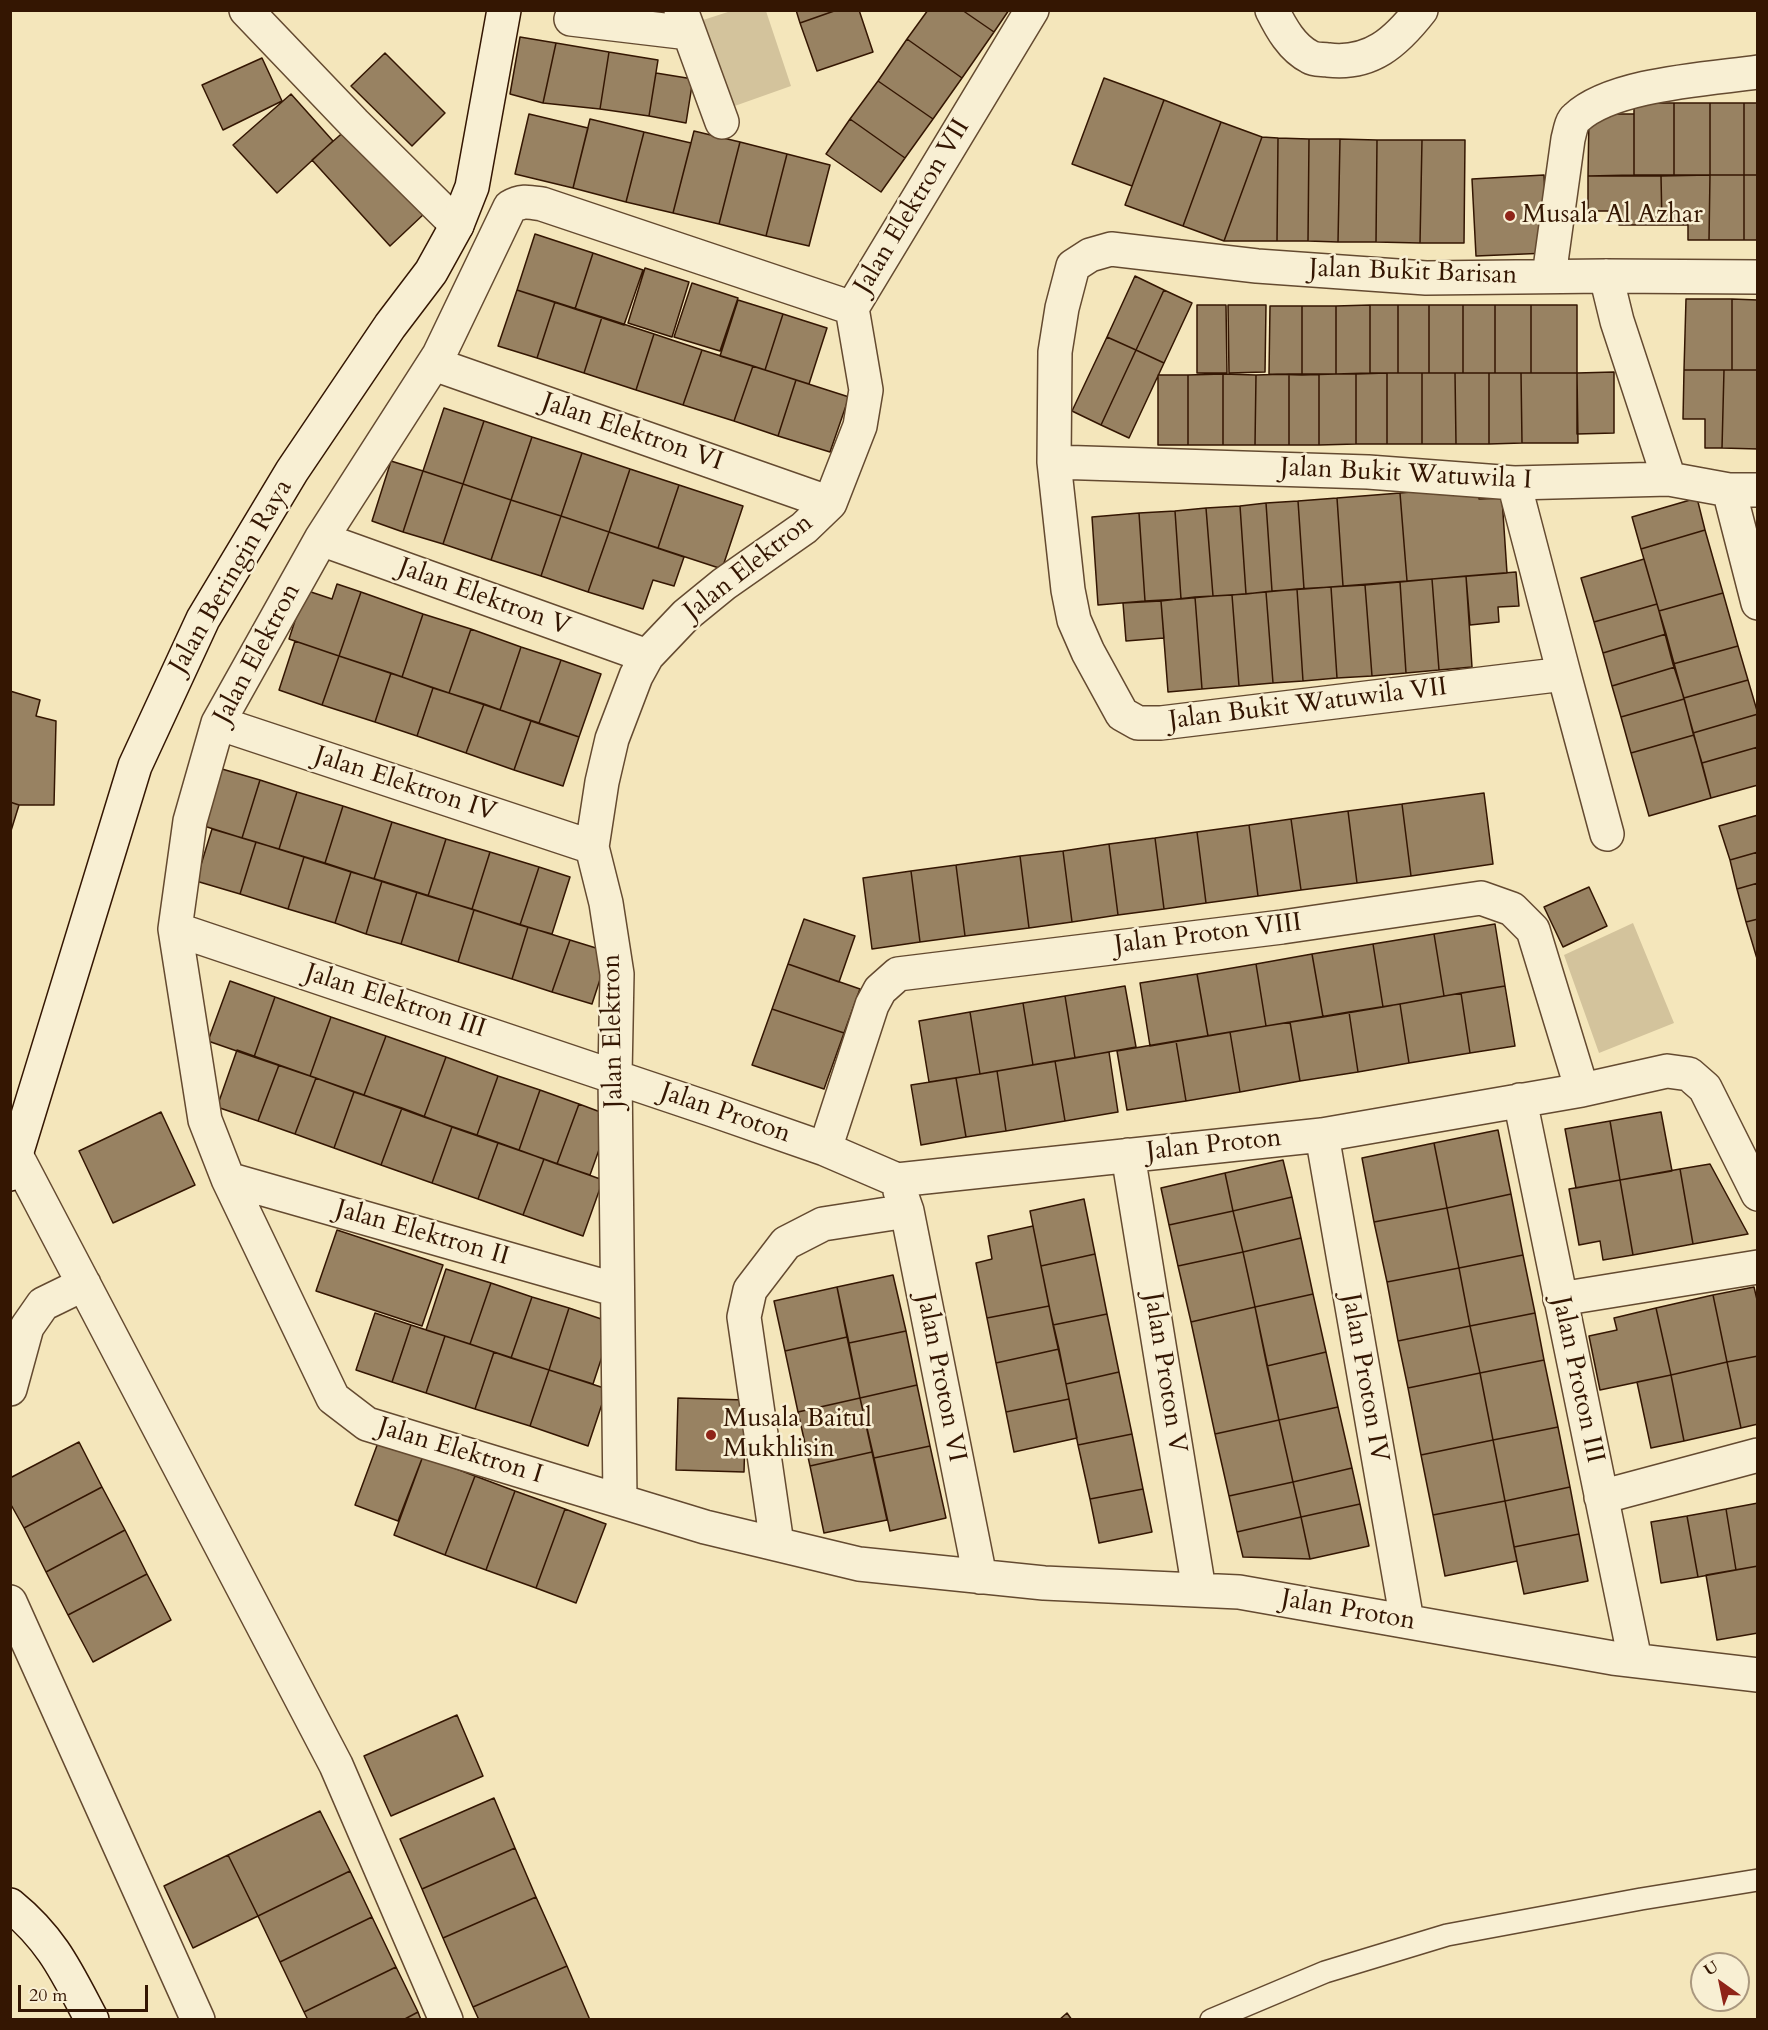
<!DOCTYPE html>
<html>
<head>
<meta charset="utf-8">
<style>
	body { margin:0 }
	#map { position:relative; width:1768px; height:2030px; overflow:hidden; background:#f4e6bb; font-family:Cardo,serif }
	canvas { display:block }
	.frame { position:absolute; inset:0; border:12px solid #341602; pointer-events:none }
	.north { position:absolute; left:1690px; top:1952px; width:60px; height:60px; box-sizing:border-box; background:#f8efd3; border:2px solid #aa987f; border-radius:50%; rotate:327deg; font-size:16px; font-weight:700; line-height:24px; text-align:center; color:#341602 }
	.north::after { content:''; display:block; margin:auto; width:21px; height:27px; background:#8f2418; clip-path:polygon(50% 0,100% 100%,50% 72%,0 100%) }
	.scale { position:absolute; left:18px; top:1985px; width:130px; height:27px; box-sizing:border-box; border:3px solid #341602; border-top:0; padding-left:8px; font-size:18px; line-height:21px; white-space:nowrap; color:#341602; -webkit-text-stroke:4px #f8efd3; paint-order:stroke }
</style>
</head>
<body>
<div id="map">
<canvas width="1768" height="2030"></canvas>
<div class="frame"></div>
<div class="north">U</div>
<div class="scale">20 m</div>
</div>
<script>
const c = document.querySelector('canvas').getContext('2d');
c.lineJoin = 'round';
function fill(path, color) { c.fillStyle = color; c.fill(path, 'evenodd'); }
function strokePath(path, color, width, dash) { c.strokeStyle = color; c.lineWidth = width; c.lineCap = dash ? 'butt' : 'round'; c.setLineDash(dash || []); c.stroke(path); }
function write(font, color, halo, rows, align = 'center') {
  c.font = font + ' Cardo,serif'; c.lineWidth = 5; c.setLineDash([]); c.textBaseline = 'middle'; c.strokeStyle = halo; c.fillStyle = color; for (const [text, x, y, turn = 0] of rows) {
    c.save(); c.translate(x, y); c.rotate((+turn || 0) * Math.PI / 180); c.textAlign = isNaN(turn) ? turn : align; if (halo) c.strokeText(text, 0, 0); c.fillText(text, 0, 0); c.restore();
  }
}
fill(new Path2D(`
	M731,11H766L791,86L729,108L700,21Z
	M1633,923L1674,1023L1599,1053L1564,955Z`), '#d3c39c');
const building = new Path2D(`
	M796,10H837L800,23Z
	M837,10H859L873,52L817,71L800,23Z
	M928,10H962L994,32L962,78L907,39Z
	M962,10H1009L994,32Z
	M520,37L556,43L543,103L510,94Z
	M907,39L962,78L933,119L878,81Z
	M556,43L609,52L600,109L543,103Z
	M609,52L658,60L649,116L600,109Z
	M385,53L445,113L412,146L351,86Z
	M262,58L282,101L223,130L202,85Z
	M656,73L693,79L686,123L649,116Z
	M1104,78L1164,100L1132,186L1072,164Z
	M878,81L933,119L905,158L850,119Z
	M291,94L333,141L277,193L233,145Z
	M1164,100L1221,122L1183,226L1125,205Z
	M1634,103H1674V175H1634Z
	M1674,103H1710V175H1674Z
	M1710,103H1744V175H1710Z
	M1744,103H1758V175H1744Z
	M529,114L588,128L573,188L515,174Z
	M1589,114H1634V175L1588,176Z
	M590,119L644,132L626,202L573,188Z
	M850,119L905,158L881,192L826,154Z
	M1221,122L1262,137L1224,241L1183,226Z
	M348,128L425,213L390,246L312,160Z
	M694,131L740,142L719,224L673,213Z
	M644,132L691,143L673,213L626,202Z
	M1262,137L1278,138L1277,241H1224Z
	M1278,138L1309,139L1308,241H1277Z
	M1309,139H1340L1338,242L1308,241Z
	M1340,139L1377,140L1376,242H1338Z
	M1377,140H1422L1420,243L1376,242Z
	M1422,140H1465L1464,243H1420Z
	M740,142L787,154L766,236L719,224Z
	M787,154L830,165L809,246L766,236Z
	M1544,175L1548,253L1476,256L1472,179Z
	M1710,175L1709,240H1688V225H1662L1661,176Z
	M1710,175H1744V240H1709Z
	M1744,175H1758V240H1744Z
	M1588,176H1661L1662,225H1619L1620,211H1588Z
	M535,234L593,253L575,309L517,290Z
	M593,253L643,270L624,325L575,309Z
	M645,268L689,282L672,337L628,323Z
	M1135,276L1164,290L1136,350L1107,337Z
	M692,283L738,298L720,351L674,337Z
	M517,290L555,302L537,358L498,346Z
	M1164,290L1192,303L1164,363L1136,350Z
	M1686,299H1732V370H1684Z
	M1732,299L1758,300V370H1732Z
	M738,300L783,314L765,370L720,356Z
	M555,302L602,317L584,373L537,358Z
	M1197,305H1226L1227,373H1197Z
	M1228,305H1266L1265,372L1229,373Z
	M1370,305V373L1336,374V306Z
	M1370,305H1398V373H1370Z
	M1398,305H1429V373H1398Z
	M1429,305H1463V373H1429Z
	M1463,305H1495V373H1463Z
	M1495,305H1531V373H1495Z
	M1531,305H1577V373H1531Z
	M1270,306H1302V375L1269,374Z
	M1302,306H1336V374L1302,375Z
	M783,314L827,328L809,384L765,370Z
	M602,317L654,334L636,390L584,373Z
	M654,334L702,350L683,405L636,390Z
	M1107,337L1136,350L1101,425L1072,411Z
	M702,350L753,366L734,421L683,405Z
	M1136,350L1164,363L1129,438L1101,425Z
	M753,366L796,380L778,436L734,421Z
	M1684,370H1724L1722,448H1705V419H1683Z
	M1724,370H1758V449L1722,448Z
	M1614,372V433L1577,434V373Z
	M1387,373V444H1356V374Z
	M1387,373H1422V444H1387Z
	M1422,373H1455L1456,444H1422Z
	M1455,373H1489V444H1456Z
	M1489,373H1521L1522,443L1489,444Z
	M1521,373H1577L1578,443H1522Z
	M1223,374V445H1188V375Z
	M1223,374L1256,375L1255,445H1223Z
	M1289,374V445H1255L1256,375Z
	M1289,374H1319V445H1289Z
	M1319,374H1356V444L1319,445Z
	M1158,375H1188V445H1158Z
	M796,380L849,397L830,452L778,436Z
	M444,408L484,421L463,484L423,471Z
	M484,421L532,437L511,500L463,484Z
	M532,437L582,453L561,516L511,500Z
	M582,453L630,469L609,532L561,516Z
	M391,461L423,471L403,532L372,521Z
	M630,469L679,485L658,548L609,532Z
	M423,471L463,484L443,544L403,532Z
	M463,484L511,500L491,560L443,544Z
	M679,485L743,506L722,569L658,548Z
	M1479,486V499L1502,498L1507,573L1407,581L1400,493Z
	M1400,493L1407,581L1343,586L1337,498Z
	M1337,498L1343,586L1304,589L1298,501Z
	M1697,498L1705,530L1641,549L1632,517Z
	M511,500L561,516L541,576L491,560Z
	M1298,501L1304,589L1272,591L1266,503Z
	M1266,503L1272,591L1246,594L1240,506Z
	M1240,506L1246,594L1213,596L1206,508Z
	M1206,508L1213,596L1181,599L1175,511Z
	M1175,511L1181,599L1145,601L1139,513Z
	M1139,513L1145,601L1098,605L1092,517Z
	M561,516L609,532L588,592L541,576Z
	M1705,530L1723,593L1659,611L1641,549Z
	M609,532L684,557L674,586L653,580L643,609L588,592Z
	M1644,559L1657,604L1594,622L1581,578Z
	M1516,572L1519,606L1498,607L1499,622L1470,625L1466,576Z
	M1466,576L1472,667L1439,670L1432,579Z
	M1432,579L1439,670L1406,673L1400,582Z
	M1400,582L1406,673L1372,676L1365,585Z
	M337,584L361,592L339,656L289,639L305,590L332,599Z
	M1365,585L1372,676L1337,678L1331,587Z
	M1331,587L1337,678L1303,681L1297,589Z
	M1297,589L1303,681L1273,683L1266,592Z
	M361,592L423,614L402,677L339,656Z
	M1266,592L1273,683L1239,686L1232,595Z
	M1723,593L1738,646L1673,664L1659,611Z
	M1232,595L1239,686L1202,689L1195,597Z
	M1195,597L1202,689L1168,692L1161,601Z
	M1161,601L1164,638L1126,641L1123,603Z
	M1657,604L1666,634L1603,653L1594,622Z
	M423,614L471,629L449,693L402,677Z
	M471,629L521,647L500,710L449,693Z
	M1666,634L1675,667L1612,686L1603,653Z
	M295,641L339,656L322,705L279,690Z
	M1738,646L1748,680L1684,698L1673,664Z
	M521,647L561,660L539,723L500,710Z
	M339,656L391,673L375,722L322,705Z
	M561,660L601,674L579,737L539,723Z
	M1675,667L1684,699L1621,717L1612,686Z
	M391,673L433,688L417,736L375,722Z
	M1748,680L1758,714L1693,733L1684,698Z
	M433,688L484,704L466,753L417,736Z
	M10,691L40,700L36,716L56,721L54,805H19L10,802Z
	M1684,699L1694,735L1631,753L1621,717Z
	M484,704L531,721L514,770L466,753Z
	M1758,714V747L1702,763L1693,733Z
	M531,721L579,737L563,786L514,770Z
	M1694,735L1711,798L1649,816L1631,753Z
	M1758,747V785L1711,798L1702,763Z
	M222,769L260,780L242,838L204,826Z
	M260,780L297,792L279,849L242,838Z
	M297,792L343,806L325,863L279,849Z
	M1484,793L1493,864L1411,876L1402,804Z
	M10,802L19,805L10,834Z
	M1402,804L1411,876L1357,883L1348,811Z
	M343,806L392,822L374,879L325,863Z
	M1348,811L1357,883L1301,890L1291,819Z
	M1758,815V852L1730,860L1719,826Z
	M1291,819L1301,890L1258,896L1249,825Z
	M392,822L446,839L428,896L374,879Z
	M1249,825L1258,896L1206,903L1197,832Z
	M212,829L256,842L240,894L196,881Z
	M1197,832L1206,903L1164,909L1155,838Z
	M1155,838L1164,909L1118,915L1109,844Z
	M446,839L490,852L472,909L428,896Z
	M256,842L304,857L288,909L240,894Z
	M1109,844L1118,915L1072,922L1063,851Z
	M1063,851L1072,922L1029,928L1020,856Z
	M490,852L539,867L520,925L472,909Z
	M1758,852V883L1737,889L1730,860Z
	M1020,856L1029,928L965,936L956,865Z
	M304,857L351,872L335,923L288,909Z
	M956,865L965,936L920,942L911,871Z
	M539,867L570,877L552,934L520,925Z
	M911,871L920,942L872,949L863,878Z
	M351,872L382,881L366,934L335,923Z
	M382,881L417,892L401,944L366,934Z
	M1758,883V919L1746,922L1737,889Z
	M1589,887L1607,926L1563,947L1544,907Z
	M417,892L474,910L458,962L401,944Z
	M474,910L528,927L512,979L458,962Z
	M804,919L855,936L839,982L788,964Z
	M1758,919V962L1746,922Z
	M1495,924L1505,986L1444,996L1434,934Z
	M528,927L570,940L552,992L512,979Z
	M1434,934L1444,996L1383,1007L1373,944Z
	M570,940L609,952L592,1004L552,992Z
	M1373,944L1383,1007L1323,1017L1312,954Z
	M1312,954L1323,1017L1266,1026L1256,964Z
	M788,964L860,989L844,1033L772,1009Z
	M1256,964L1266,1026L1208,1036L1197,974Z
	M1197,974L1208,1036L1150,1046L1140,983Z
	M230,981L275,997L254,1057L208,1041Z
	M1125,986L1136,1047L1075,1058L1065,996Z
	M1505,986L1515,1046L1470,1053L1461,993Z
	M1461,993L1470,1053L1409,1063L1400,1004Z
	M1065,996L1075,1058L1033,1065L1023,1003Z
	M275,997L331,1017L310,1076L254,1057Z
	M1023,1003L1033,1065L980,1074L970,1012Z
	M1400,1004L1409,1063L1358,1072L1349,1012Z
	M772,1009L844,1033L824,1089L752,1065Z
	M970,1012L980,1074L929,1082L919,1021Z
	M1349,1012L1358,1072L1300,1081L1290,1022Z
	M331,1017L386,1036L364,1095L310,1076Z
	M1290,1022L1300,1081L1240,1092L1230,1032Z
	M1230,1032L1240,1092L1186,1101L1176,1041Z
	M386,1036L446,1057L424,1117L364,1095Z
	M1176,1041L1186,1101L1127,1110L1117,1051Z
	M237,1050L279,1065L258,1121L217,1107Z
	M1109,1052L1118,1112L1065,1121L1055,1061Z
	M446,1057L498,1076L477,1135L424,1117Z
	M1055,1061L1065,1121L1006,1131L997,1071Z
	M279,1065L316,1078L295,1134L258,1121Z
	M997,1071L1006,1131L966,1137L956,1078Z
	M498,1076L540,1090L519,1150L477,1135Z
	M316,1078L354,1092L334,1148L295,1134Z
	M956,1078L966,1137L921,1145L911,1085Z
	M540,1090L579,1104L557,1164L519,1150Z
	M354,1092L402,1108L381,1165L334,1148Z
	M579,1104L611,1116L590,1175L557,1164Z
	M402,1108L452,1127L432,1183L381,1165Z
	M161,1112L195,1185L113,1223L79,1151Z
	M1661,1112L1672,1171L1620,1180L1610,1121Z
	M1610,1121L1620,1180L1576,1188L1565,1129Z
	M452,1127L498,1143L478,1199L432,1183Z
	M1498,1130L1511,1194L1447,1208L1434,1143Z
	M498,1143L544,1159L523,1215L478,1199Z
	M1434,1143L1447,1208L1374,1222L1362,1158Z
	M544,1159L603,1180L583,1236L523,1215Z
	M1283,1160L1292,1197L1233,1211L1225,1173Z
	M1710,1164L1748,1234L1693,1244L1680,1169Z
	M1680,1169L1693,1244L1633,1255L1620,1180Z
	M1225,1173L1233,1211L1169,1225L1161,1188Z
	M1620,1180L1633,1255L1603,1260L1600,1241L1579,1245L1569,1189Z
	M1511,1194L1523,1255L1459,1268L1447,1208Z
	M1292,1197L1301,1238L1243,1252L1233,1211Z
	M1084,1199L1095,1254L1041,1266L1030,1211Z
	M1447,1208L1459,1268L1387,1282L1374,1222Z
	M1233,1211L1243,1252L1178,1266L1169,1225Z
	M1033,1226L1049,1306L987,1318L976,1263L992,1259L988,1236Z
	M337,1230L443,1265L422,1326L316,1291Z
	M1301,1238L1313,1294L1255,1307L1243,1252Z
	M1243,1252L1255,1307L1191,1322L1178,1266Z
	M1095,1254L1107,1314L1053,1325L1041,1266Z
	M1523,1255L1535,1313L1470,1326L1459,1268Z
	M1459,1268L1470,1326L1398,1341L1387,1282Z
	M446,1269L491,1283L470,1344L426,1330Z
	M893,1275L906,1331L849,1343L837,1287Z
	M491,1283L532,1297L511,1358L470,1344Z
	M837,1287L847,1337L785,1351L774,1301Z
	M1754,1287L1758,1304V1356L1727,1362L1713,1295Z
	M1313,1294L1326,1352L1267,1366L1255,1307Z
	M1713,1295L1727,1362L1671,1375L1656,1308Z
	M532,1297L569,1308L549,1370L511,1358Z
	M1049,1306L1059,1349L996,1363L987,1318Z
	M1255,1307L1279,1420L1215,1434L1191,1322Z
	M569,1308L613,1323L593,1384L549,1370Z
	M1656,1308L1671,1375L1600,1390L1589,1336L1617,1330L1614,1318Z
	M375,1313L411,1325L392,1382L356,1370Z
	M1535,1313L1544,1360L1480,1373L1470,1326Z
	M1107,1314L1119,1372L1066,1384L1053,1325Z
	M411,1325L445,1336L426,1393L392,1382Z
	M1470,1326L1480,1373L1408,1388L1398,1341Z
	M906,1331L917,1385L860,1398L849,1343Z
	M445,1336L494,1352L475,1409L426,1393Z
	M847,1337L860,1398L798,1412L785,1351Z
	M1059,1349L1069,1399L1006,1412L996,1363Z
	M494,1352L549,1370L530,1426L475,1409Z
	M1326,1352L1338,1407L1279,1420L1267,1366Z
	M1758,1356V1424L1741,1428L1727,1362Z
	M1544,1360L1558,1427L1493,1440L1480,1373Z
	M1727,1362L1741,1428L1684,1441L1671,1375Z
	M549,1370L607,1389L588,1446L530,1426Z
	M1119,1372L1132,1434L1078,1445L1066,1384Z
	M1480,1373L1493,1440L1421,1455L1408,1388Z
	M1671,1375L1684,1441L1651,1448L1637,1382Z
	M917,1385L930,1446L874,1458L860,1398Z
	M678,1398L746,1400L744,1472L676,1470Z
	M860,1398L872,1452L810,1466L798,1412Z
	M1069,1399L1077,1438L1014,1452L1006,1412Z
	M1338,1407L1352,1468L1293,1482L1279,1420Z
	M1279,1420L1293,1482L1229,1496L1215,1434Z
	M1558,1427L1570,1487L1505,1501L1493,1440Z
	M1132,1434L1143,1489L1090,1499L1078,1445Z
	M379,1440L423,1456L398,1521L355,1505Z
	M1493,1440L1505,1501L1433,1515L1421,1455Z
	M79,1442L102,1487L24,1528L10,1503V1478Z
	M930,1446L946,1518L890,1531L874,1458Z
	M872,1452L887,1520L824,1533L810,1466Z
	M423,1456L475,1476L445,1555L394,1535Z
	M1352,1468L1360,1504L1301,1517L1293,1482Z
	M475,1476L515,1491L486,1570L445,1555Z
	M1293,1482L1301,1517L1237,1532L1229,1496Z
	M102,1487L125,1530L46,1572L24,1528Z
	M1570,1487L1579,1534L1514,1547L1505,1501Z
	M1143,1489L1152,1532L1099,1543L1090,1499Z
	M515,1491L565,1509L536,1588L486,1570Z
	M1505,1501L1517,1561L1445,1576L1433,1515Z
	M1758,1503V1566L1736,1570L1726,1509Z
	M1360,1504L1369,1546L1310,1559L1301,1517Z
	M565,1509L606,1524L576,1603L536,1588Z
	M1726,1509L1736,1570L1698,1577L1687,1516Z
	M1687,1516L1698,1577L1661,1583L1651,1522Z
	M1301,1517L1310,1559L1243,1557L1237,1532Z
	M125,1530L147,1574L68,1615L46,1572Z
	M1579,1534L1588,1581L1524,1594L1514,1547Z
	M1758,1566V1633L1717,1640L1706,1575Z
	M147,1574L171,1620L93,1662L68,1615Z
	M457,1715L483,1776L391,1816L364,1756Z
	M494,1798L515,1848L422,1889L400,1839Z
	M320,1811L350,1871L258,1916L228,1855Z
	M515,1848L536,1897L443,1938L422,1889Z
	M228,1855L258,1916L193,1948L164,1886Z
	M350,1871L372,1917L280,1962L258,1916Z
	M536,1897L567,1966L473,2007L443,1938Z
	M372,1917L396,1967L304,2012L280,1962Z
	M567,1966L590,2020H479L473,2007Z
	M396,1967L418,2012L403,2020H308L304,2012Z
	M418,2012L421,2020H403Z
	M1067,2013L1072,2020H1059Z`);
fill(building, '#988262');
strokePath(building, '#341602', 1.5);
const lane = new Path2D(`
	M1211,2020L1325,1972L1447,1935L1641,1899L1758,1880`);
const street = new Path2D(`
	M246,10L354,123L457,225
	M681,10L722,122
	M1272,10C1281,28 1292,48 1310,57C1315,60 1322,59 1328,60C1371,65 1396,42 1421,10
	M571,19L689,33
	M1549,276L1568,139C1570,132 1571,122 1576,118C1612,84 1708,79 1758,72
	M1606,276L1617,321L1669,479
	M852,308L542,204C529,202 521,200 510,207L439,355L321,539L218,723L190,821L175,929L205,1120L228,1179L333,1398L367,1424L705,1527L859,1564L1044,1583L1239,1592L1613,1658L1758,1675
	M852,308L1032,10
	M434,364L830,503
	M1054,462L1368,472L1514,483L1669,479L1729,490H1758
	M1514,483L1564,674L1161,723H1138L1122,714L1088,652L1074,620L1068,590L1054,462L1055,352L1062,308L1073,266L1090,255L1111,249L1257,266L1426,278L1606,276L1758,277
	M1729,490L1758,603
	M321,539L647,656
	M1564,674L1607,834
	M218,723L592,847
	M175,929L713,1110L825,1149L897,1180L1322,1135L1582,1090L1667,1071L1689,1074L1705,1088L1758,1194
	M1520,1100L1635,1660
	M1322,1135L1407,1621
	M825,1149L872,1005L880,990L898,974L1282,927L1481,898L1512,909L1533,930L1582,1090
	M16,1155L336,1765L446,2020
	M1128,1155L1199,1590
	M228,1179L617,1290
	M900,1191L907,1211L980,1577
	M1560,1299L1758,1267
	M10,1389L27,1327L43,1304L84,1284
	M1601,1497L1758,1455
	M620,1500L615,1075L617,974L606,903L592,847L602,782L612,739L636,676L647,656L686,615L724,584L804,528L830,503L860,426L866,390L852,308
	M777,1544L744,1317L750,1290L786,1243L823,1224L907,1211
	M10,1602L198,2020`);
const secondary = new Path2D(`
	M10,1174L135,766L203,619L292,471L390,326L431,272L457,225L472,187L504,10
	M10,1905C53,1940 67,1973 92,2020`);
strokePath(lane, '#644a30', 24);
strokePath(street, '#644a30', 36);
strokePath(secondary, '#341602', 36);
strokePath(lane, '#f8efd3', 21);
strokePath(street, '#f8efd3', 33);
strokePath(secondary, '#f8efd3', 33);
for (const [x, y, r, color] of [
	[1510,216,6,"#8f2418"],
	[711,1435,6,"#8f2418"]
]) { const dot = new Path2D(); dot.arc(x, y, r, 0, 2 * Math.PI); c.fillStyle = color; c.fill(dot); strokePath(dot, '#f8efd3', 2); }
write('26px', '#341602', '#f8efd3', [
	["Jalan Elektron VII",913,207,-59],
	["Jalan Bukit Barisan",1413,273,2],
	["Jalan Elektron VI",632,433,19],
	["Jalan Bukit Watuwila I",1406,475,3],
	["Jalan Elektron",749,568,-38],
	["Jalan Beringin Raya",232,577,-60],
	["Jalan Elektron V",484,598,20],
	["Jalan Elektron",258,654,-62],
	["Jalan Bukit Watuwila VII",1308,705,-7],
	["Jalan Elektron IV",405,785,18],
	["Jalan Proton VIII",1208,935,-7],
	["Jalan Elektron III",395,1002,18],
	["Jalan Elektron",614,1031,-91],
	["Jalan Proton",725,1114,19],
	["Jalan Proton",1214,1146,-6],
	["Jalan Elektron II",422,1234,16],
	["Jalan Proton V",1164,1373,81],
	["Jalan Proton VI",940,1378,79],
	["Jalan Proton IV",1364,1378,80],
	["Jalan Proton III",1577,1380,78],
	["Jalan Elektron I",460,1452,17],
	["Jalan Proton",1348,1611,10]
]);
write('26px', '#341602', '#f8efd3', [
	["Musala Al Azhar",1522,216],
	["Musala Baitul",723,1420],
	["Mukhlisin",723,1450]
], 'left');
</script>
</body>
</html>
